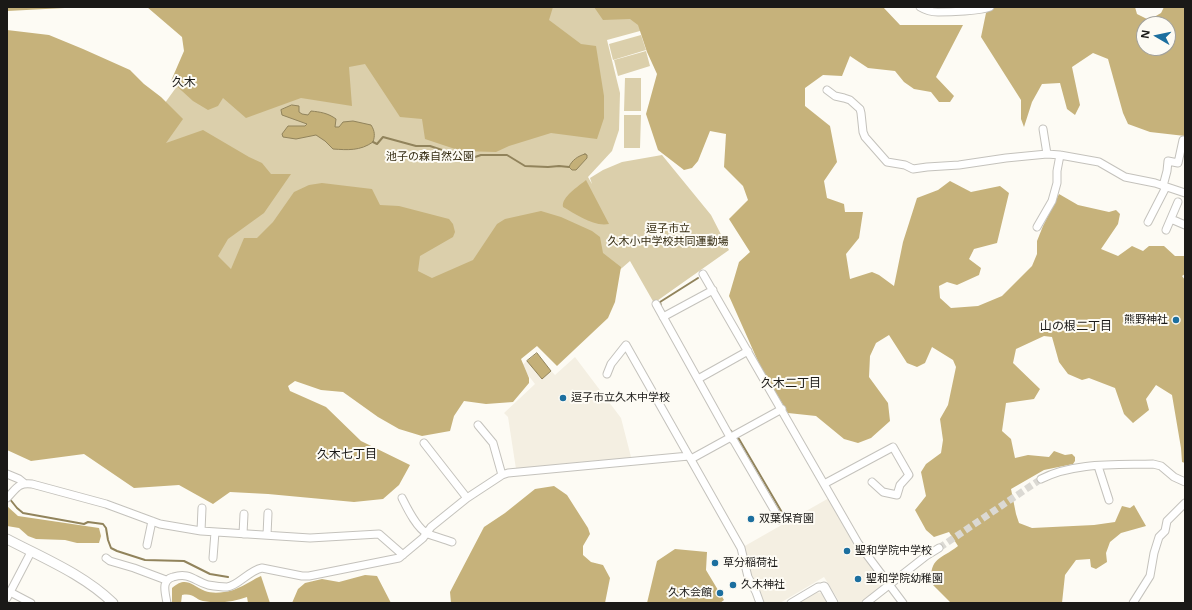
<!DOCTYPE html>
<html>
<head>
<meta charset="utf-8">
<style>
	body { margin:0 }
	#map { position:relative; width:1192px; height:610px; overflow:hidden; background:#fdfbf4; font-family:"Noto Sans",sans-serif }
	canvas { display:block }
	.frame { position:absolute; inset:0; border:8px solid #1a1917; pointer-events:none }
	.north { position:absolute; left:1136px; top:16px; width:40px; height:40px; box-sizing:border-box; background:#fdfbf4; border:1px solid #a2a19c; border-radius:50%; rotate:279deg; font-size:11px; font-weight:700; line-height:16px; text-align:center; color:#1a1917 }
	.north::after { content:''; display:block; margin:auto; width:14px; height:18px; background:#1c6f9f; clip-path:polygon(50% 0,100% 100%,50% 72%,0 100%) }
</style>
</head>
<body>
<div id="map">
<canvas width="1192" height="610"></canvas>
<div class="frame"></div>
<div class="north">N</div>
</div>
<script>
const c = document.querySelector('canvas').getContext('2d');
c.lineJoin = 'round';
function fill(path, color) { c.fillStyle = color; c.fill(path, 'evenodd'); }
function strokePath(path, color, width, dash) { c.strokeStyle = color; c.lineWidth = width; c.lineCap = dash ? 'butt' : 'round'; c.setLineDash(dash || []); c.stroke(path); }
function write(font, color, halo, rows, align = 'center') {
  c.font = font + ' "Noto Sans","Noto Sans JP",sans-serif'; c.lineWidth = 4; c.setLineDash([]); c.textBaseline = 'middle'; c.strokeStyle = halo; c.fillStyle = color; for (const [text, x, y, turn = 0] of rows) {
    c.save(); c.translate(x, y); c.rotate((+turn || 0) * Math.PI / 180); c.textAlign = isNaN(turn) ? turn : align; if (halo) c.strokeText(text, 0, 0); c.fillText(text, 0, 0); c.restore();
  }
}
fill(new Path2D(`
	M535,354L555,375L575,357L621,418L631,457L630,460L516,469L508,417L504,413L535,384L521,366Z
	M829,498L882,579L881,586L860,603H840L824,577L780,603H763L750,576L743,547Z
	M815,592L822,593L828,603H796Z`), '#f4efe2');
fill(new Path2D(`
	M203,7H652L640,31L607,40L620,93L619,130L612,151L588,177L592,184L590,178L603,170L622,162L662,155L711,215L729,250L654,303L630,261L539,340L22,302L203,50Z
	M641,35L646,50L613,60L609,44Z
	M646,51L650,66L618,76L614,60Z
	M625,78H641V111H624Z
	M624,115H641L640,148H624Z`), '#dbcfab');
fill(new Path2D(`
	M7,7H84L7,11Z
	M147,7H553L549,20L581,44L596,46L604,96V118L597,139L551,133L509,146L496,152L461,151L425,139L422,119L400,117L365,64L349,67L352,106L301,98L246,118L223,98L218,106L208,110L193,101L171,81L184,51L182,37Z
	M594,7H883L900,25H963L936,77L954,96L950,102H939L931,92L914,89L904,82L895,71L868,68L850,56L842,76L823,75L805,88V106L830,126L837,162L824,181L827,198L844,204L845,212H863L859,238L846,254L850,279L872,272L879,275L894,286L903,242L917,198L938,190L950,181L971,192L1000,186L1009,193L997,243L974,249L969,259L981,268L979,275L957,285L947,282L939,286L940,298L951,308L978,306L1002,296L1032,266L1037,254V241L1043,226L1059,194L1078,205L1109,212L1116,210L1120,214L1118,224L1101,249L1118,256L1132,246L1143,251L1149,246H1164L1175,256H1185V274L1182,276L1185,280V463L1182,462L1181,448L1172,395L1156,385L1146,399L1149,410L1133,423L1124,414L1115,388L1089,378L1082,380L1068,374L1059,362L1052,337L1044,336L1016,349L1013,363L1040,389L1034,399L1006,403L1002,431L1011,439L1015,458L1028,455L1049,457L1054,451L1065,455L1072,454L1075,457V461L1073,464L1044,470L1011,489L1016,514L1019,523L1032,528L1094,525L1115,522L1122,506L1130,508L1134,505L1146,526L1121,533L1110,542L1106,553L1107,562L1096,569L1091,567L1090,559L1076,560L1065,575L1062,603H951L931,583C930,557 940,560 958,546L949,532L934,537L926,530L915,510L926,496L921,472L926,464L941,453L943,440L940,419L948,405L956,367L953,360L932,347L925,363L917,367L907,363L889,335L876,343L870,356L869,377L888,403L890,421L871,438L858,443L844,439L816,416L788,413L761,368L729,296L739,262L750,252L729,219L748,200L743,186L724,167L726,134L710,131L698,161L692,168L684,170L658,150L646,114L657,74L647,52L638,25L630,19L603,20Z
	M993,7H1135L1137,14L1149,20L1161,13L1164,7H1185V136L1150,132L1128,124L1123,113L1108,59L1093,53L1072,67L1080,105L1075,115L1067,109L1060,83L1042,84L1032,102L1024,127L1021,119V100L981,37L986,13ZM1144,24H1168V48H1144Z
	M7,30L49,35L83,49L130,70L144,84L161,97L183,119L166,143L203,130L249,157L262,163L271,174H291L264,213L228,239L218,256L231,269L244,238H257L273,222L294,192L309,185L322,183L372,189L380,205L399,206L449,219L453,224L455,232L453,237L420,256L418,271L432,278L473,260L497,224L505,219L541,211L561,217L592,231L600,237L603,253L621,267L615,302L608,318L557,366L537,346L521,359L529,378V383L513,402L486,404L464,401L454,416L450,431L422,436L399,429L378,417L343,392L321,390L295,381L288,386L290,391L326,407L361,441L410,465L399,485L383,499L354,502L268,494L230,492L213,504L179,485L134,488L84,454L31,461L7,450Z
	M586,180L609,224C593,227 576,214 563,207C561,197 579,186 586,180Z
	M554,486L567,495L588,528L590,534L583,546V555L591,562L603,565L610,578L605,603H451L450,592L484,527L505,513L535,489Z
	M7,506L18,516L99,528L101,536L99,543H77L65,540L36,539L28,536L19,528L7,526Z
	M675,549L707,552L706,570L724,600L720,603H647L657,561Z
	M365,575L377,576L391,603H353L350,602L347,603H292L298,589L305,583L322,579L339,582Z
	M261,576L270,603H248L247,597C233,602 218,604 203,601C194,599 194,593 182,595L181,603H172V588C186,576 191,585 205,591C210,593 218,593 224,592C237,591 248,582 261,576Z`), '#c6b27b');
const water = new Path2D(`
	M292,105L299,106V112L302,114L308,115L311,111C320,112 328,113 336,119L335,127H339L343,122L353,121L371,125C375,131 375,136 373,142C360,151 348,150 333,149L325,141L316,135L296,139L283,137L282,134L288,126H305L307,124L282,115L281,110Z
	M585,154L587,155V158L576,170H572L569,167C572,160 578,156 585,154Z
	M537,353L551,371L542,379L527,361Z`);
fill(water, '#c4b078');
strokePath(water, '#91835b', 1);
strokePath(new Path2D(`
	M373,142L377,144L383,137L416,146H430L454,154L472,158L481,155H507L525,166L548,167L559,166L569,167
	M661,306L660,302L698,278
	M730,430L739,439L787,521
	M9,498L17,508L23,513L84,524L88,522L103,524L106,528L108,540L111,548L117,551L145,560L184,561L210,574L228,577`), '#91835b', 2);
strokePath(new Path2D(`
	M939,548L1041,479`), '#dbd9d3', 7, [7, 3.5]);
const street = new Path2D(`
	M920,7C925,10 932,12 938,12C949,12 981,11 990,7
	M827,90L835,96L844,98L850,100L860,109L861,113L863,132L865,137L887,162L905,165L913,169L927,167L959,165L1006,158L1047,154L1060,155L1099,162L1125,177L1155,183L1185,193
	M1043,129L1047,154
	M1163,186L1167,171L1168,161L1178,163L1183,140
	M1171,219L1185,225
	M1148,222L1166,187
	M1037,227L1052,201L1057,183V171L1060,155
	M1166,230L1178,202
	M703,274L858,543L903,603
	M656,304L730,437L734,441L780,520L782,519
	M663,317L713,290
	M607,374L611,364L626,345L741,548L748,577L756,592L760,603
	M698,379L748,351
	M478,425L493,443L502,475
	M424,443L467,498
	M691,459L782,409
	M1098,466L1109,500
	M7,474L19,479L24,483
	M1041,479C1074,462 1116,465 1153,464L1161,466L1174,477L1185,482
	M824,484L893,447L909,475L900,485L897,495L883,492L872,482
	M7,498C16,489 18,482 32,484L106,504L160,524L201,531L310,538L379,534L403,555
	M402,498C407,508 417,529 428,534C436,537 444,539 452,542
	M201,531L202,508
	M243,534L244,514
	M267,535L268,513
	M147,545L152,521
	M106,558L110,561L134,568L166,580
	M213,558L215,532
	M10,592L31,603
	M7,598L31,552
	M167,603C166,597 164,590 165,585C166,580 169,578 173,577C190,572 194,581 208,585C214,586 221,587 227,587C238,586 248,571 262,568L302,576H309L399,558L423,538L431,527L467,498L502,475L508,473L689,456
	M791,603L818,587H824
	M866,603L926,556L939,548
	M1133,603L1150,576L1154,553L1159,537L1165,531L1167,521L1185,503`);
const secondary = new Path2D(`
	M7,539C43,558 83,574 113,603
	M824,587L833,603`);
strokePath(street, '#c4c2bc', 9);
strokePath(secondary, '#c4c2bc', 11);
strokePath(street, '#fff', 7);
strokePath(secondary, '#fff', 9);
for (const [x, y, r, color] of [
	[1176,320,4,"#1c6f9f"],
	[563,398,4,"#1c6f9f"],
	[751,519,4,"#1c6f9f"],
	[847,551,4,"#1c6f9f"],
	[715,563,4,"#1c6f9f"],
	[858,579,4,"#1c6f9f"],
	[733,585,4,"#1c6f9f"],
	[720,593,4,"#1c6f9f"]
]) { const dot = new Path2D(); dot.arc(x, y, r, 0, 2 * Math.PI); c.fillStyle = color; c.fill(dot); strokePath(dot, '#fdfbf4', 1.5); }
write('11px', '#342b11', '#fdfbf4', [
	["池子の森自然公園",430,157],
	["逗子市立",668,229],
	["久木小中学校共同運動場",668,242]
]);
write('11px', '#1a1917', '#fdfbf4', [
	["熊野神社",1168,320,"right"],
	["逗子市立久木中学校",571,398],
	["双葉保育園",759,519],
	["聖和学院中学校",855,551],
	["草分稲荷社",723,563],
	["聖和学院幼稚園",866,579],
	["久木神社",741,585],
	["久木会館",712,593,"right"]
], 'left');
write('12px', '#1a1917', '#fdfbf4', [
	["久木",184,83],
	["山の根二丁目",1076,327],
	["久木二丁目",791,384],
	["久木七丁目",347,455]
]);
</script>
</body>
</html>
